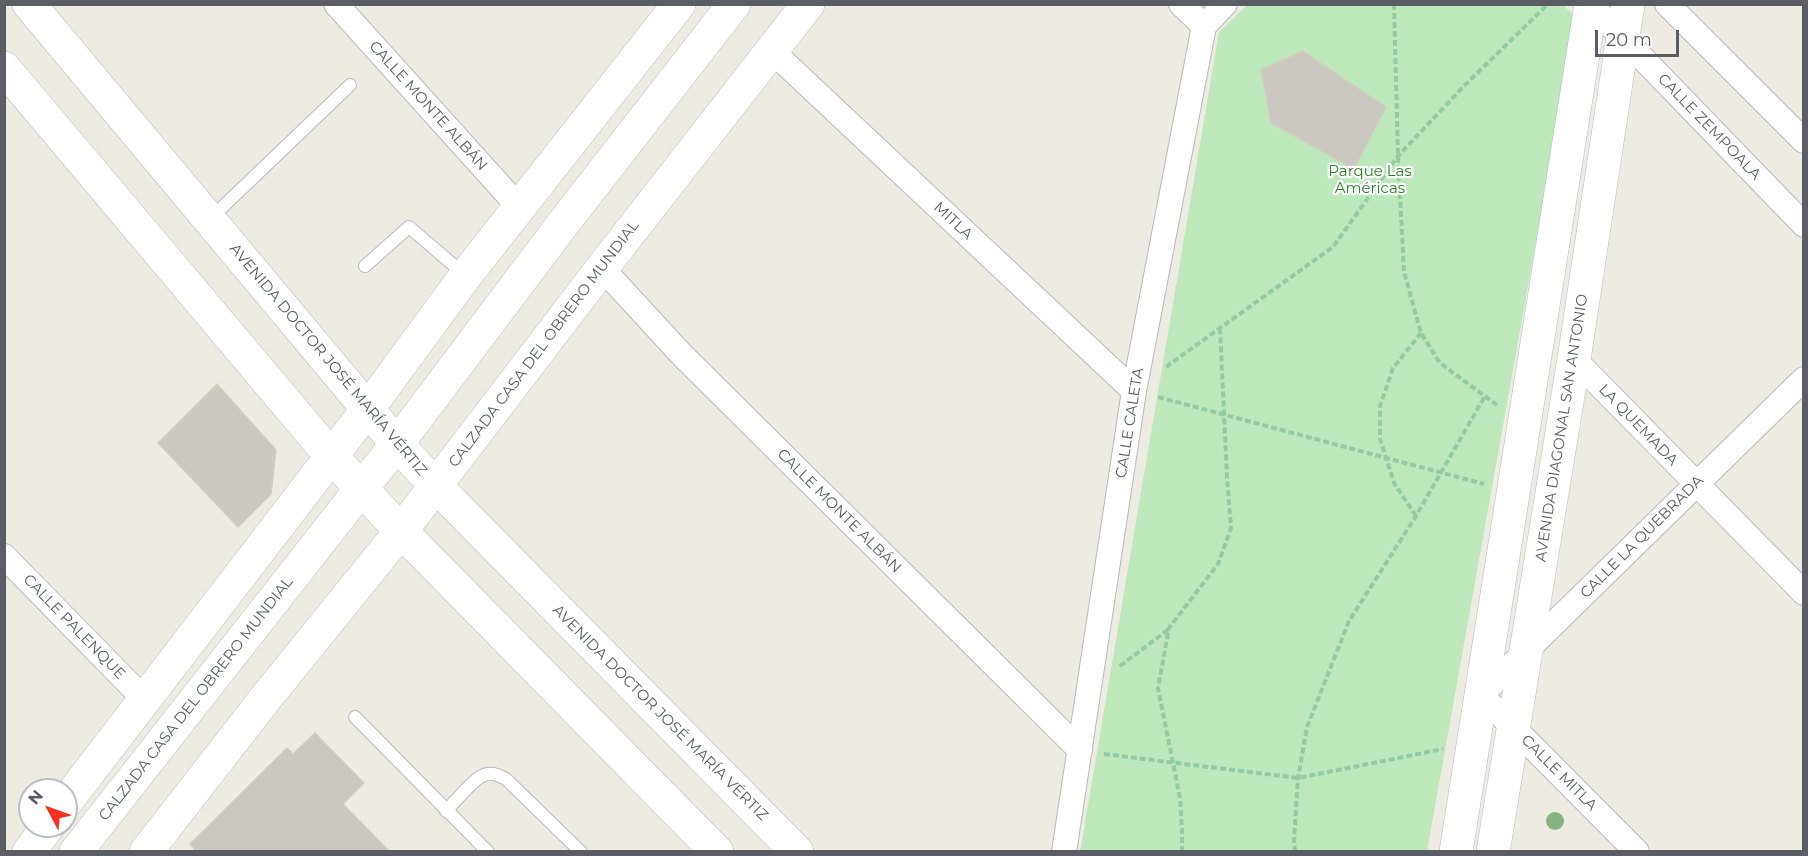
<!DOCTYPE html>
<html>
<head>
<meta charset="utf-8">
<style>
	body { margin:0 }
	#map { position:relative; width:1808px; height:856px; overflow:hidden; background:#eeece2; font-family:Montserrat,sans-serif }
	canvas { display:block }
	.frame { position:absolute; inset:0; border:6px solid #5a5e64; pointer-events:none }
	.north { position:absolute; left:18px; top:778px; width:60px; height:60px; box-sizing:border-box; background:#fff; border:2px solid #bdbfc1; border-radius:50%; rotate:311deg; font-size:16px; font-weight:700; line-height:24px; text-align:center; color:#5a5e64 }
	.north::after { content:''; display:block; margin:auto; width:21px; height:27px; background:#f7321f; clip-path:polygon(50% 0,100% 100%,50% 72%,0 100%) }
	.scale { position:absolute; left:1595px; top:30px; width:84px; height:27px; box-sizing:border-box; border:3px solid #5a5e64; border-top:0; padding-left:8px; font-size:18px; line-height:21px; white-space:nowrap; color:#5a5e64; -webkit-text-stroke:4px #fff; paint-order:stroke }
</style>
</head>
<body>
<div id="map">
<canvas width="1808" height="856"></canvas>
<div class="frame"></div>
<div class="north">N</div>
<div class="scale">20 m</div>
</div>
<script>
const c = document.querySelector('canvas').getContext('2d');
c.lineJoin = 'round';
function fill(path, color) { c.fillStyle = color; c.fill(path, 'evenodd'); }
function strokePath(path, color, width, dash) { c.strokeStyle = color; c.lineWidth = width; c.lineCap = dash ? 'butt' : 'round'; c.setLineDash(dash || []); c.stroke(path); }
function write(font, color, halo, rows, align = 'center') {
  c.font = font + ' Montserrat,sans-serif'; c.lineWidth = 4.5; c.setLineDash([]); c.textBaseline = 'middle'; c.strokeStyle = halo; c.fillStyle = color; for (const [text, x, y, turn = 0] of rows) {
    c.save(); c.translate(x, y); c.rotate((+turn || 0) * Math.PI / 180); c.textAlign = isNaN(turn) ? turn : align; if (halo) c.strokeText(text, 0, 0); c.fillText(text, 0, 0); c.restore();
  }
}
fill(new Path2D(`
	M1247,5H1563L1576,17L1427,851L1080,852L1219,32Z`), '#bce8bc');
const building = new Path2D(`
	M1303,51L1386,107L1354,169L1271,123L1261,70Z
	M217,384L276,450L271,494L238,527L158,443Z
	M315,733L364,783L343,804L390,852H197L190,844L287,748L293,754Z`);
fill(building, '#cbc8c1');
strokePath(building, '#d4cdc0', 1.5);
const lane = new Path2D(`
	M210,219L350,85
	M365,266L409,227L464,274
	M355,717L488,852
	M446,811C456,801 475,776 487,774C495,773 500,776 506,779L581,852`);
const street = new Path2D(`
	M336,4L519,207
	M1181,4L1204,26
	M1590,4L1804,225
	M1667,4L1804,141
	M772,51L1134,391
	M602,268L682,355L1080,750
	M1574,359L1804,593
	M4,556L144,699
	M1064,852L1134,391L1204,26L1225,4
	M1637,852L1481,695L1804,379`);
const secondary = new Path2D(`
	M29,4L397,444L436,486L797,852
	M4,68L331,456L401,531L717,852
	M66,802L367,410L466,275L679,4
	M29,852L48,826
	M76,852L361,489L397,444L562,225L734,4
	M146,852L265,699L401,531L602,268L808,4
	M1456,852L1591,4
	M1493,852L1574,359L1628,4`);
strokePath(lane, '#b7babf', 14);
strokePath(street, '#b7babf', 26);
strokePath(secondary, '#b7bbc2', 34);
strokePath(new Path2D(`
	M1394,4L1398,156L1404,272L1421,333L1440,363L1497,405
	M1166,367L1333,247L1398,156L1464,86L1548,4
	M1158,397L1484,484
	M1416,516L1394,483L1380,439V406L1393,368L1421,333
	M1120,666L1169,629
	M1104,754L1298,778L1443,749
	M1182,852V830L1180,798L1158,688L1169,628L1218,564L1231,528L1227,477L1220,328
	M1295,852L1294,841L1298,778L1307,727L1349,621L1416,516L1485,396`), '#94caa4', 4, [6, 3]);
strokePath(lane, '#fff', 12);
strokePath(street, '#fff', 24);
strokePath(secondary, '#fff', 33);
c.fillStyle = '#84b281';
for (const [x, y] of [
	[1555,821]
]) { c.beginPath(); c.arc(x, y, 9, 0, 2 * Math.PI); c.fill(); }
write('15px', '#5a5e64', '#fff', [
	["CALLE MONTE ALBÁN",428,106,48],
	["CALLE ZEMPOALA",1709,127,46],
	["MITLA",953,221,43],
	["CALZADA CASA DEL OBRERO MUNDIAL",544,344,-53],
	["AVENIDA DOCTOR JOSÉ MARÍA VÉRTIZ",328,360,50],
	["CALLE CALETA",1130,423,-81],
	["LA QUEMADA",1638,425,46],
	["AVENIDA DIAGONAL SAN ANTONIO",1562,428,-81],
	["CALLE MONTE ALBÁN",839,511,45],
	["CALLE LA QUEBRADA",1642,537,-45],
	["CALLE PALENQUE",74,627,46],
	["CALZADA CASA DEL OBRERO MUNDIAL",196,699,-52],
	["AVENIDA DOCTOR JOSÉ MARÍA VÉRTIZ",660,713,45],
	["CALLE MITLA",1559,773,45]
]);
write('15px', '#2d8231', '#fff', [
	["Parque Las",1370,172],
	["Américas",1370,189]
]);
</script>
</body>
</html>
